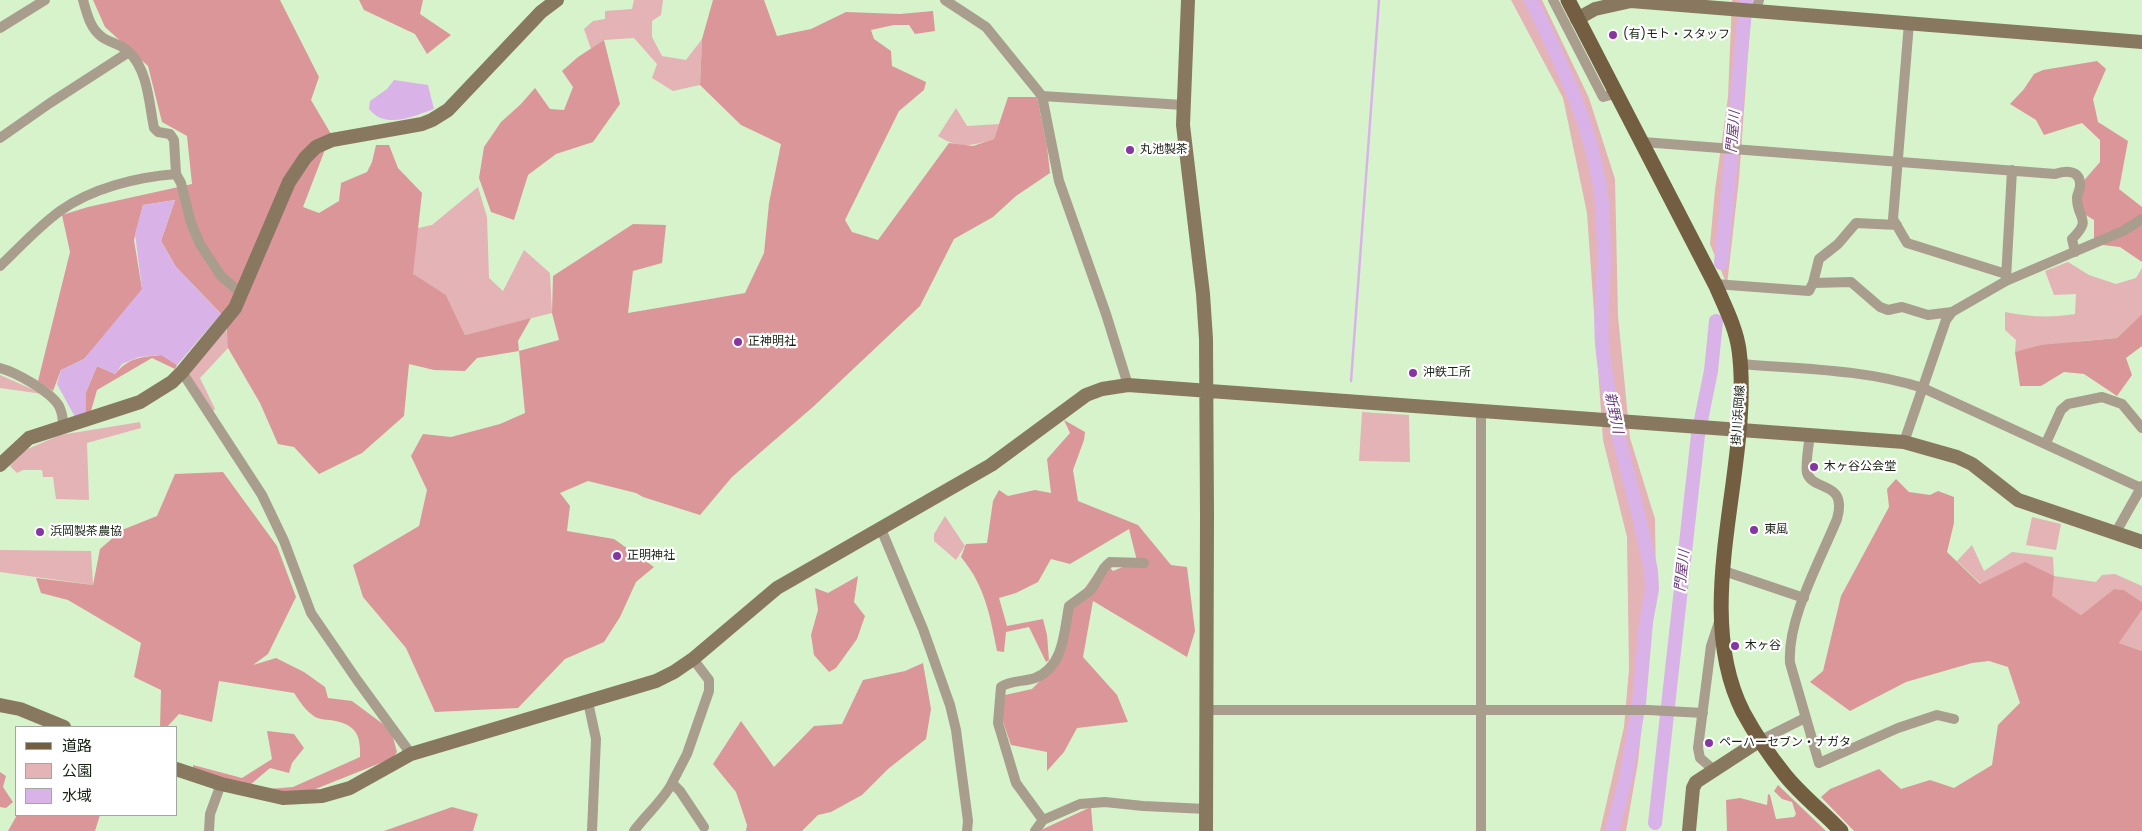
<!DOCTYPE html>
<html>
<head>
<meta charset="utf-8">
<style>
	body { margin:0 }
	#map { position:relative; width:2142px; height:831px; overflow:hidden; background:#d7f3cb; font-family:Poppins,"Noto Sans JP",sans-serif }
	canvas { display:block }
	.legend { position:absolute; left:15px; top:726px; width:162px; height:90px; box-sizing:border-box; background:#fff; border:1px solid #a3a7a1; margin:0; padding:6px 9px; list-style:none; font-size:15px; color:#182214 }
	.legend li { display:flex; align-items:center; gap:10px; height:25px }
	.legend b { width:25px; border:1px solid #a3a7a1 }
</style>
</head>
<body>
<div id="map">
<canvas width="2142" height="831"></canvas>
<ul class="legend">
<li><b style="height:6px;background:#735e41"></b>道路</li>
<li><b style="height:14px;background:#e3b3b5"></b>公園</li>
<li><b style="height:14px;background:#d9b3e8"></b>水域</li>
</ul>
</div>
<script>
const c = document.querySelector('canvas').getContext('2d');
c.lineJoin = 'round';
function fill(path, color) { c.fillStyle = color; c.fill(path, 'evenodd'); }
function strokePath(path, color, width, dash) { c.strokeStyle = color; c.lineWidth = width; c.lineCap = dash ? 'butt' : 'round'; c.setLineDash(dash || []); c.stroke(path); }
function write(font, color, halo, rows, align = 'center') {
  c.font = font + ' Poppins,"Noto Sans JP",sans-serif'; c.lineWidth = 4.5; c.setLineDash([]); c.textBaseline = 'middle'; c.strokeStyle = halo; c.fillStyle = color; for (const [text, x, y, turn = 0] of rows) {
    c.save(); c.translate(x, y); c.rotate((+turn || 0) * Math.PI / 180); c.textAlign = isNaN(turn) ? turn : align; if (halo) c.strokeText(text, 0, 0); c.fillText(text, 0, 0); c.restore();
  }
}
fill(new Path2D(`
	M634,0H663L661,15L652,21V37L662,56L686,60L702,39L700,85L673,91L652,78L657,64L634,38L604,40L591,49L584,29L593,21L605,19V11L632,9Z
	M1511,0H1542L1589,98L1615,179L1618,316L1630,438L1655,519L1656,590L1638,762L1626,831H1600L1624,727L1629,669L1627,537L1603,440L1587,213L1563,98Z
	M1732,0H1752L1739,179L1727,285L1710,244L1715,190L1728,97Z
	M956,108L967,126L999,124L994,139C973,146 958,149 938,136Z
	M478,187L487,217L489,278L503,291L524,250L550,273L552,313L465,335L446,295L409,274L418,228L432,225Z
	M2068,262L2089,275L2116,284L2136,278L2142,268V314L2117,338L2081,341L2015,352L2016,340L2005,330V312C2030,317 2051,318 2075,314L2076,294L2054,295L2045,271Z
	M226,328L229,347L200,378L215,409L212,412L189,376L194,366Z
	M0,375L43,394L0,388Z
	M1362,412L1409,415L1410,462L1359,461Z
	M140,422L141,428L87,443L89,500L56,499L53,477H43L42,470H23L17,473L10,466L23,451L60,435Z
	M945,516L965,546L956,560L934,541V534Z
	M2032,517L2061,524L2056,550L2026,545Z
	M1972,545L1984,571L2012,552L2053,557L2054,576L2096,582L2102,575L2115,574L2142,586V602L2124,590L2114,589L2081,615L2051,596L1981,584L1957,561Z
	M0,550L91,551L93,585L0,572Z
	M2142,610V651L2119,643Z`), '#e3b3b5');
fill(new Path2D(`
	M93,0H280L319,77L311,100L331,134L303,207L319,213L339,201L341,183L367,172L372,162L376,145H389L398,168L422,193L413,274L446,295L465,335L531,318L518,341L519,351L559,340L552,313L553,276L633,224L666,225L662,263L633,271L628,313L745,293L764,253L769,203L781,144L741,125L700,85L702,39L713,0H764L777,36L811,29L846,12L900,14L933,11L935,31L915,34L909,25H894L871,30L874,39L891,51L892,66L926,82L924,90L899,111L845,220L852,232L878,240L949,143L973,146L994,139L1008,97H1037L1047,146L1050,173L1016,196L993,217L954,239L920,306L814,406L732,477L700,515L643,497L636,493L588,481L560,493L570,506L567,531L614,539L654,567L636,582L620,617L604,642L565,659L518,708L435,712L406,648L363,597L353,565L419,526L427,490L411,456L423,434L451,437L500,424L525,413L519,351L477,358L465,371L434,370L409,364L404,416L362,453L319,474L294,447L278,444L260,403L228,348L226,319L176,267L161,241L175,200L143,205L134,240L143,295L84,359L61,370L53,391L38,381L70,252L62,215L88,207L192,184L187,136L162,122L148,66L105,27Z
	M359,0H423L420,14L451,35L427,54L415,34L364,10Z
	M604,40L620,104L593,142L556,154L528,175L514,220L491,212L479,178L484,147L501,122L521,104L535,88L550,109L564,110L573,87L562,71L578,57Z
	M2097,61L2106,69L2093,99L2098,122L2128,141L2119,189L2142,207V262L2120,247L2094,244V220L2081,212L2080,185L2100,162V140L2082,123L2044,135L2036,120L2010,104L2024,89L2034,74L2043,70Z
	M2142,314V346L2126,358L2132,375L2117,396L2084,374L2064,372L2041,386H2020L2015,352L2041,345L2117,338Z
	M162,355L177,365L175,369L152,358L97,390L91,411L86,413V392L97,366L115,374C129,357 142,357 162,355Z
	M1064,420L1085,432L1084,440L1073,470L1078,501L1138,525L1171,565L1187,567L1195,631L1187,657L1093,601L1083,657L1117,695L1128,722L1077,728L1064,752L1047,771V752L1011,745L1002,719L1005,695L1032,689L1052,669L1065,616L1104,561L1113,571L1137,561L1129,529L1070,564L1051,559L1038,582L1016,593L999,598L1007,626L1043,619L1047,635L1049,660L1046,662L1029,627L1006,632L1004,652L997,651C990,615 985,586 961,557L966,544L987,543L993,501L999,490L1008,496L1035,490L1051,493L1047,459L1070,433Z
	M223,472L277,546L296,597L268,654L253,665L276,658L304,672L325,687L328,698L352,701L391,730L397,752L393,758L308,792L256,790L293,787L360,757C361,733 355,724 330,720C325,720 319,719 315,717C306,711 300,702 294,693L219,681L212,722L179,714L167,727H160L161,690L134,677L141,643L68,600L41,593L36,578L93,585L100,549L122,530L157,516L175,474Z
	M1896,479L1909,492L1930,495L1938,491L1954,497V523L1947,552L1980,584L2025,562L2054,576L2052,596L2081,615L2114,589L2124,590L2142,602V610L2119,643L2142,651V831H1854L1821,797L1830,789L1879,769L1901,789L1930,780L1954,788L1992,765L1998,725L2020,703L2008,667L1989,661L1972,663L1906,682L1850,711L1810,682L1823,671L1841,596L1889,507L1887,489Z
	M858,576L854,602L865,616L857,639L836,668L829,672L814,655L811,635L818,610L815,588L828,593Z
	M923,663L931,709L926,739L888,769L862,795L831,812L818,815L802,831H746L747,825L736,792L713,764L741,721L774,767L814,726L842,724L863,680L905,671Z
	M267,731L294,734L304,748L292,763L289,773L270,768L250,785L193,771V765L242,778L272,759Z
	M0,772L6,776L3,787L13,802L6,808L0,807Z
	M1778,785L1826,831H1727L1726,800L1740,798L1767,805L1768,794L1770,795L1776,819L1794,817L1796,814L1792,802L1782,799L1774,791Z
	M452,807L478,814L473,831H384Z
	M1091,807L1093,831H1041L1043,829Z
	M17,815H100L95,831H8Z`), '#db9699');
fill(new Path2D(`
	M394,80L428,85L434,109C413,116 386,130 369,109L370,101L387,89Z
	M175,200L161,241L176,267L221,314L177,365L161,355L139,357L122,364L115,374L97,366L86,392V413L75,417L57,384L61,370L84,359L142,289L135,234L143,205Z`), '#d9b3e8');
strokePath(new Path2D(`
	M1351,381L1379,0`), '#d9b3e8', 2.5);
strokePath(new Path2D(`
	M1531,0C1561,62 1595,133 1602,203C1603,222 1604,243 1604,263C1603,293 1599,323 1603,354C1612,428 1637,498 1651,571L1652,589L1646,622L1639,703L1626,777L1612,831
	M1721,263L1746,0
	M1655,823L1698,435L1711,371L1716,321`), '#d9b3e8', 14);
strokePath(new Path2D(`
	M83,0C87,14 90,28 102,37C110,43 121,44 129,52C148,70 149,104 154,128L158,132L170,134L174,140L176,174L181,183L191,223L200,244L221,276L242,294
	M945,0L986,27L1042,96L1059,181L1106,314L1128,385
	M1553,0L1603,97L1615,94
	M1756,10L1759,0
	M1909,23L1893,219L1907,243L2006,274
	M0,28L45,0
	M1042,96L1183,105
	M0,138L50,103L129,52
	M1643,142L2055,174C2066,170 2081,170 2080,186C2080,190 2077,194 2077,198C2077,220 2093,218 2072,239L2075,252
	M0,266C19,248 38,227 60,211C92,188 137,177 176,174
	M2006,279L2012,170
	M1813,283L1851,282L1880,307L1888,310L1902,307L1928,315L1952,312
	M1715,284L1809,291L1813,283L1819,259L1838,244L1856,223L1897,225
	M1740,364C1802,369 1864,369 1923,388L2141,488
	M0,368C16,372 51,392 59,406C62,412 63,419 63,425
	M182,372L262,495L284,541L311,613L357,680L411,754
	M1810,434C1809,444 1805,465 1807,473C1813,492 1848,480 1837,519C1820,561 1787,619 1790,663L1819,763L1898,728L1937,715L1954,719
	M1904,442L1946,320L1952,312L2006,281L2123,231L2142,219
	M2046,443L2061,410L2068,404L2102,397L2122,404L2142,428
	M881,529L923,629L950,705L956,730L968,821L967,831
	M2116,532L2142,486
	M1724,571L1804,598
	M588,702L596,739L592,831
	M1206,710H1648L1703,713
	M1759,741L1805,718
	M1714,770L1700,758L1698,748L1711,646L1719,622
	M672,783L687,754L709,691V680L693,659
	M1043,820L1016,783L998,723L1001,687C1010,680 1024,682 1035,678C1064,667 1064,632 1069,606L1091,590L1104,568L1110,562L1144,563
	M209,831L210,814L221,784
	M634,831C645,816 665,798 672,783L680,791L704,827
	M1035,831L1043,820L1080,804L1105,802L1143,806L1206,809
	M1481,831V412`), '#a99d8d', 10);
strokePath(new Path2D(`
	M1188,0L1183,125L1203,294L1206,339L1207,516L1206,831
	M1577,19L1595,9L1631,1L2142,42
	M0,465L29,438L140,402L172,382L182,372L235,308L289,182L305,158L316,147L332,140L422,124L432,120L448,110L541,12L557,0
	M0,705L20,709L64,727
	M176,769L221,784L283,798L322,796L350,788L411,754L656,681L674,672L693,659L777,588L991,465L1086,395L1102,389L1128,385L1904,442L1957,457L1972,464L2018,500L2142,542
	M1689,831L1693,788L1696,782L1759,741`), '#897860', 14);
strokePath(new Path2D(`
	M1568,0L1716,286C1725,307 1736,328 1739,350C1754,465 1689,605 1743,712C1755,734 1769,755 1785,775C1801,795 1823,812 1841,831`), '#735e41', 15);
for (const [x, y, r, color] of [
	[1613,35,5,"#8835a4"],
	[1130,150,5,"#8835a4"],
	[738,342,5,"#8835a4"],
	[1413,373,5,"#8835a4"],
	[1814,467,5,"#8835a4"],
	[1754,530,5,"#8835a4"],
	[40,532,5,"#8835a4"],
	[617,556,5,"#8835a4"],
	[1735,646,5,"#8835a4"],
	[1709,743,5,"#8835a4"]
]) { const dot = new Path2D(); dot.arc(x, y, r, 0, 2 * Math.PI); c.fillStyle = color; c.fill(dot); strokePath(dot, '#fff', 2); }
write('12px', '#182214', '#fff', [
	["(有)モト・スタッフ",1623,35],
	["丸池製茶",1140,150],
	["正神明社",748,342],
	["沖鉄工所",1423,373],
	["木ヶ谷公会堂",1824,467],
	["東風",1764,530],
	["浜岡製茶農協",50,532],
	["正明神社",627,556],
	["木ヶ谷",1745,646],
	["ペーハーセブン・ナガタ",1719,743]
], 'left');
write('12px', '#182214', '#fff', [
	["掛川浜岡線",1739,415,-86]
]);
write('italic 14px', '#6a3b7b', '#fff', [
	["門屋川",1734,132,-85],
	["新野川",1613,413,78],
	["門屋川",1683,571,-84]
]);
</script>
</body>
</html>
